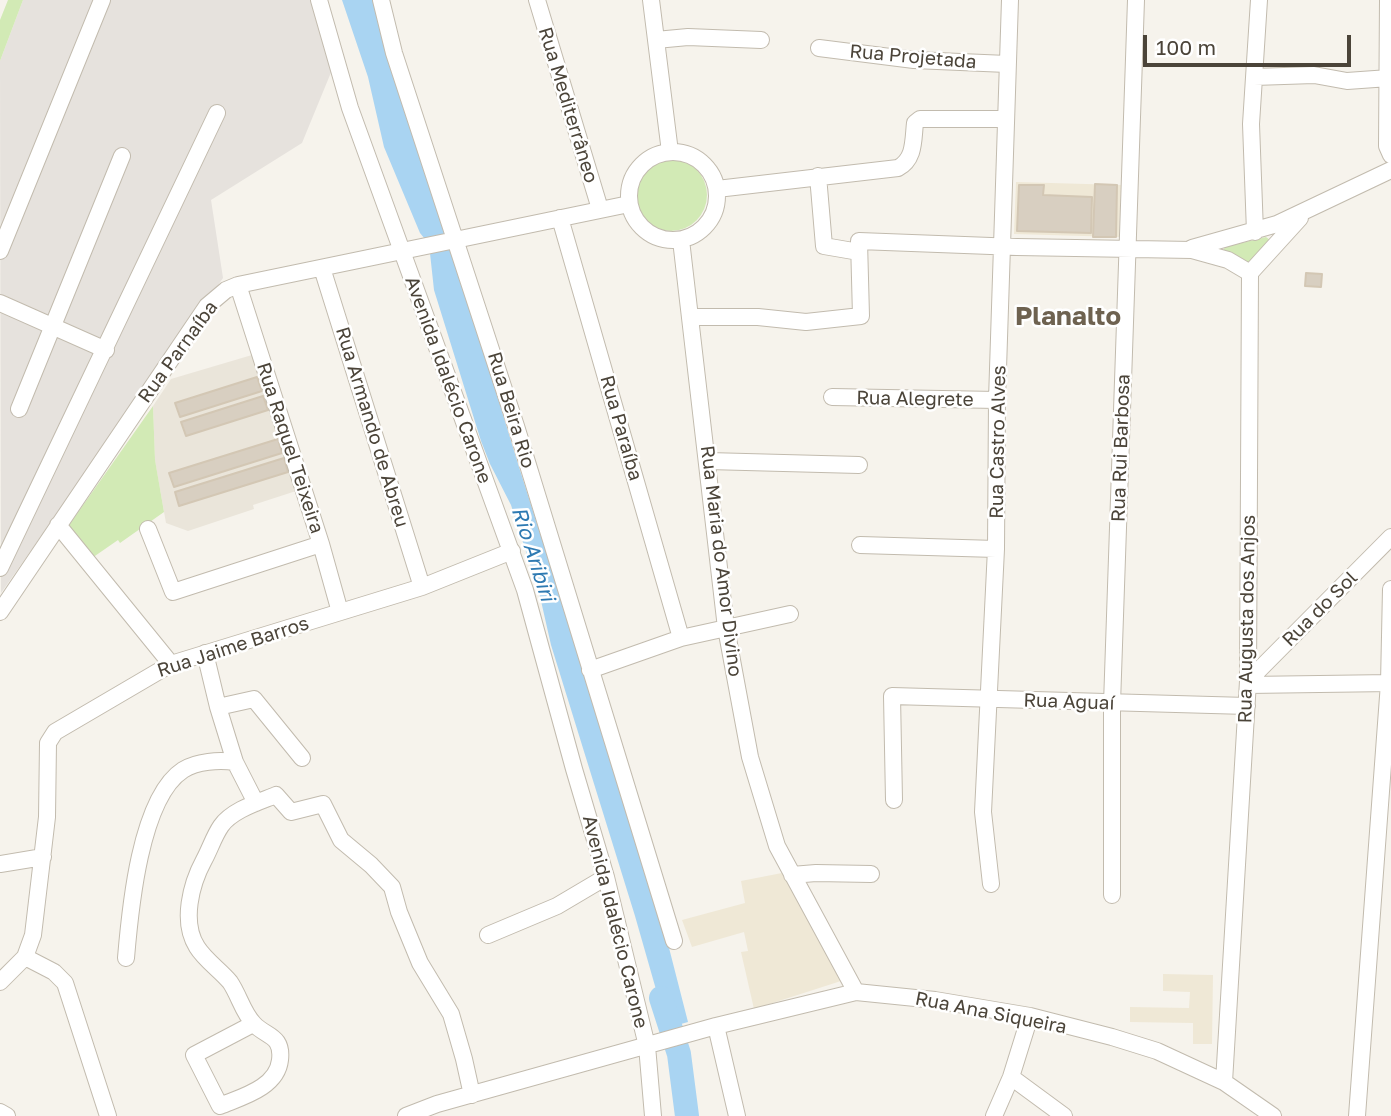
<!DOCTYPE html>
<html>
<head>
<meta charset="utf-8">
<style>
	body { margin:0 }
	#map { position:relative; width:1391px; height:1116px; overflow:hidden; background:#f6f3ec; font-family:"Golos Text",sans-serif }
	canvas { display:block }
	.scale { position:absolute; left:1143px; top:35px; width:208px; height:32px; box-sizing:border-box; border:4px solid #4b4439; border-top:0; padding-left:9px; font-size:21px; line-height:24px; white-space:nowrap; color:#4b4439; -webkit-text-stroke:5px #fff; paint-order:stroke }
</style>
</head>
<body>
<div id="map">
<canvas width="1391" height="1116"></canvas>
<div class="scale">100 m</div>
</div>
<script>
const c = document.querySelector('canvas').getContext('2d');
c.lineJoin = 'round';
function fill(path, color) { c.fillStyle = color; c.fill(path, 'evenodd'); }
function strokePath(path, color, width, dash) { c.strokeStyle = color; c.lineWidth = width; c.lineCap = dash ? 'butt' : 'round'; c.setLineDash(dash || []); c.stroke(path); }
function write(font, color, halo, rows, align = 'center') {
  c.font = font + ' "Golos Text",sans-serif'; c.lineWidth = 5; c.setLineDash([]); c.textBaseline = 'middle'; c.strokeStyle = halo; c.fillStyle = color; for (const [text, x, y, turn = 0] of rows) {
    c.save(); c.translate(x, y); c.rotate((+turn || 0) * Math.PI / 180); c.textAlign = isNaN(turn) ? turn : align; if (halo) c.strokeText(text, 0, 0); c.fillText(text, 0, 0); c.restore();
  }
}
fill(new Path2D(`
	M252,355L296,491L253,505L254,509L188,531L166,523L155,461L153,406L171,379Z`), '#eae5da');
fill(new Path2D(`
	M23,0H313L332,70L302,143L211,200L223,278L1,593L0,61Z`), '#e6e2dd');
fill(new Path2D(`
	M1016,182L1121,185L1119,237L1014,234Z
	M787,872L841,981L754,1009L741,952L748,951L744,932L692,947L682,920L745,903L741,881Z
	M1163,974L1213,975L1212,1044H1193V1023L1130,1022V1007L1189,1008L1190,992L1163,991Z`), '#efe8d6');
fill(new Path2D(`
	M8,0H23L0,61V20Z
	M635 195a36 36 0 1 1 72 0a36 36 0 1 1-72 0Z
	M1266,237L1270,240L1249,264L1223,251L1225,247Z
	M153,406L155,460L164,512L120,543L118,540L92,558L68,527L69,525Z`), '#d2eab5');
fill(new Path2D(`
	M342,0H376L519,467L657,901L688,1022L667,1028L635,916L551,645L539,592L511,505L490,464L481,441L434,290L429,244L420,233L384,147L368,77Z`), '#a9d4f2');
strokePath(new Path2D(`
	M661,998L679,1054L687,1116`), '#a9d4f2', 24);
const building = new Path2D(`
	M1095,184L1117,185L1116,237H1093Z
	M1019,185H1044L1043,195L1092,197L1091,233L1017,231Z
	M1306,273L1322,274L1321,287L1305,286Z
	M257,377L262,391L180,417L175,403Z
	M263,396L268,410L186,436L181,422Z
	M278,439L282,453L174,487L169,473Z
	M284,458L288,472L179,506L175,492Z`);
fill(building, '#d8cfc1');
strokePath(building, '#d3c7b4', 2);
const minor = new Path2D(`
	M319,0L350,108L525,590L574,769L606,877L647,1046L653,1116
	M381,0L394,53L516,426L674,941
	M537,0L600,209
	M651,0L670,152
	M1388,0L1387,146L1391,155
	M656,40L688,37L761,40
	M819,48L914,60L1007,64
	M1254,77L1314,75L1347,81L1389,78
	M629 196a44 44 0 1 1 88 0a44 44 0 1 1-88 0Z
	M818,176L824,246L859,252
	M717,189L898,168C915,159 913,140 915,123L920,119H1005
	M560,218L681,638
	M1255,232L1251,124L1259,0
	M681,240L726,628L750,757L777,846L856,992
	M1192,248L1277,224L1391,170
	M0,251L102,0
	M322,268L422,587
	M1250,273L1300,218
	M238,285L321,544L340,612
	M0,303L106,350
	M691,317H758L806,322L861,316L859,241L1017,247L1192,250L1228,260L1250,273
	M832,397L997,400
	M19,409L122,156
	M708,461L859,465
	M58,525L171,664
	M148,529L173,592L321,544
	M860,545L996,549
	M0,568L217,113
	M0,612L207,306L226,290L238,285L629,204
	M205,653L218,707L235,762L256,803
	M590,670L681,638L790,614
	M1248,681L1391,537
	M1248,685L1391,683
	M218,707L254,699L302,758
	M894,800L892,696L1247,706
	M0,864L43,857
	M792,875L816,873L871,874
	M991,884L983,812L996,549L997,400L1010,0
	M1112,895V704L1136,0
	M488,935L557,906L606,877
	M25,957L54,972L65,983L108,1116
	M126,958C130,910 140,798 183,770C197,761 219,760 235,762
	M0,982L25,957L33,935L47,817L48,743L55,732L171,664L422,587L512,551
	M253,1024L194,1055L220,1106C241,1097 277,1088 280,1060C283,1035 266,1037 254,1024C243,1013 239,995 230,982C220,970 205,960 197,947C181,922 191,884 204,860C210,849 214,836 221,826C232,810 259,802 276,795L291,812L323,804L341,840L371,865L392,887L399,912L420,963L451,1014L464,1059L472,1095
	M716,1026L737,1116
	M1011,1077L1064,1116
	M1224,1082L1248,681L1250,273
	M0,1112L7,1116
	M406,1116L437,1104L716,1026L856,992L935,1000L1030,1016L1112,1037L1157,1051L1224,1082L1273,1116
	M994,1116L1011,1077L1030,1016
	M1357,1116L1389,683L1391,589`);
strokePath(minor, '#c2bbae', 18);
strokePath(minor, '#fff', 16);
write('19px', '#4b4439', '#fff', [
	["Rua Projetada",913,57,5],
	["Rua Mediterrâneo",568,105,73],
	["Rua Parnaíba",178,352,-54],
	["Avenida Idalécio Carone",448,380,70],
	["Rua Alegrete",915,399,1],
	["Rua Beira Rio",511,410,73],
	["Rua Armando de Abreu",372,427,73],
	["Rua Paraíba",621,428,74],
	["Rua Castro Alves",998,442,-89],
	["Rua Raquel Teixeira",290,448,72],
	["Rua Rui Barbosa",1121,448,-88],
	["Rua Maria do Amor Divino",721,561,83],
	["Rua do Sol",1320,609,-45],
	["Rua Augusta dos Anjos",1247,619,-89],
	["Rua Jaime Barros",233,647,-18],
	["Rua Aguaí",1069,702,2],
	["Avenida Idalécio Carone",615,922,76],
	["Rua Ana Siqueira",991,1013,11]
]);
write('italic 21px', '#2e7ab2', '#fff', [
	["Rio Aribiri",533,554,72]
]);
write('bold 26px', '#6e6250', '#fff', [
	["Planalto",1068,317]
]);
</script>
</body>
</html>
